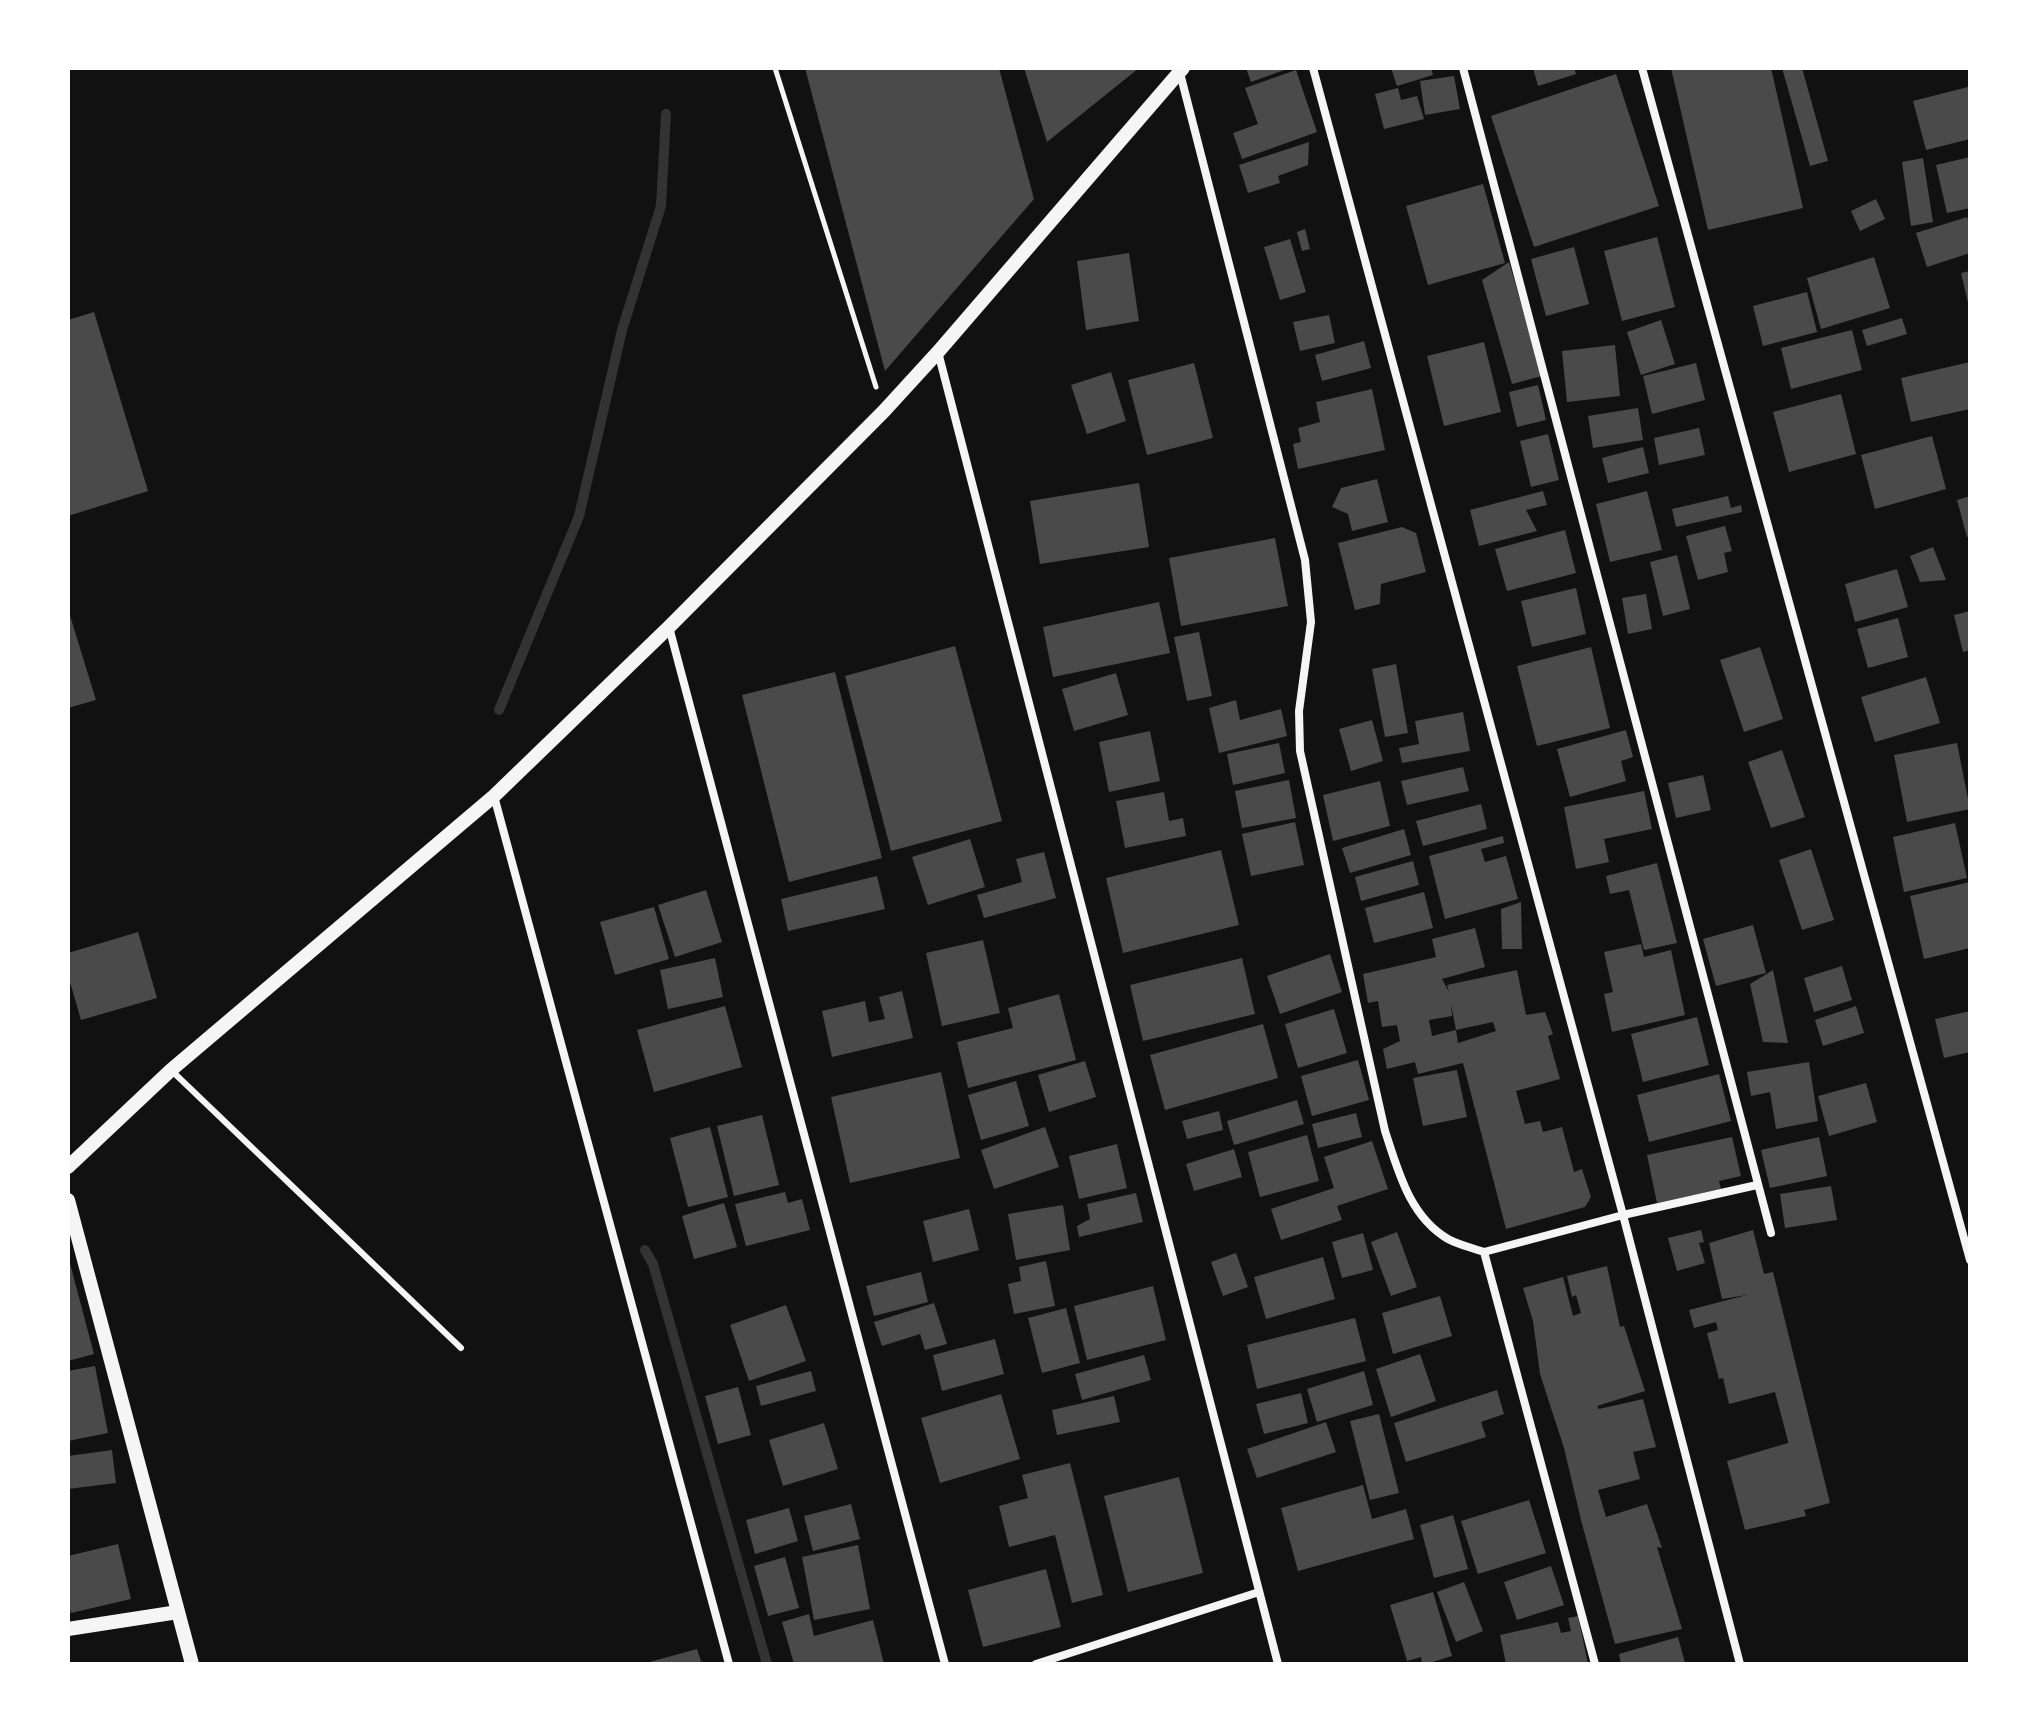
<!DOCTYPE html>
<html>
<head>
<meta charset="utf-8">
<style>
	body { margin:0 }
	#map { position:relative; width:2038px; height:1732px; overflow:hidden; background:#111; font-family:Mulish,sans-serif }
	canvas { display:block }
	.frame { position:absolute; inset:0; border:70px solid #fff; pointer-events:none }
</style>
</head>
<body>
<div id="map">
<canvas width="2038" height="1732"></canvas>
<div class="frame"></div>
</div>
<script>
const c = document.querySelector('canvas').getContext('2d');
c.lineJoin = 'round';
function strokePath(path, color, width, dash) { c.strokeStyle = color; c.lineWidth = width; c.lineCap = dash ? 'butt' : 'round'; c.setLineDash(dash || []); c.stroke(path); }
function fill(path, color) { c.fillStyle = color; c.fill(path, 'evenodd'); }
strokePath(new Path2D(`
	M499,710L579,516L622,330L661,206L666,114
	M645,1250L653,1264L767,1664`), '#333', 10);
fill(new Path2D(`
	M805,68H999L1034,199L885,371Z
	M1024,68H1139L1047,142Z
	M1246,68H1290L1251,82Z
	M1391,68H1431L1433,75L1397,86Z
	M1533,68H1574L1576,74L1538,86Z
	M1671,68H1771L1803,208L1708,230Z
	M1782,68H1802L1828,161L1810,166Z
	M1296,70L1317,132L1242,159L1233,133L1258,124L1245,88Z
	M1616,74L1659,206L1534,247L1491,116Z
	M1454,76L1460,109L1425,115L1420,81Z
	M1968,87L1970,139L1926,150L1913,101Z
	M1398,88L1401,100L1417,96L1424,119L1384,129L1375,94Z
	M1309,142L1308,165L1278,176L1280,183L1248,193L1239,165Z
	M1970,157V208L1947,213L1936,165Z
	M1923,158L1933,222L1911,226L1902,162Z
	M1483,184L1505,263L1428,285L1406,206Z
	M1876,199L1885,219L1860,231L1851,211Z
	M1967,217L1970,226V253L1927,267L1916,233Z
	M1305,229L1310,249L1302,251L1297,232Z
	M1657,237L1675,307L1622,321L1604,251Z
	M1290,239L1306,292L1280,300L1264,247Z
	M1574,247L1589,304L1546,316L1531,259Z
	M1129,253L1139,321L1086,330L1077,261Z
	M1874,257L1890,308L1821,329L1807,278Z
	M1509,262L1542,376L1512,384L1482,280Z
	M1970,271V307H1969L1961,273Z
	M1807,292L1817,332L1763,346L1753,306Z
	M94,312L148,491L68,516V320Z
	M1329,315L1335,343L1300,351L1293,322Z
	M1902,318L1907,334L1867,346L1862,330Z
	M1661,320L1675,364L1641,375L1627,332Z
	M1852,330L1862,370L1791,389L1781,348Z
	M1364,341L1371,368L1322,381L1315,355Z
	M1484,342L1501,412L1444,426L1427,356Z
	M1615,345L1620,396L1567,402L1562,351Z
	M1970,362V409L1911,422L1901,378Z
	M1194,363L1213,438L1147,455L1128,380Z
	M1696,363L1705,400L1652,414L1643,376Z
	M1111,372L1126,421L1087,434L1071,385Z
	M1538,385L1546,420L1517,427L1509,392Z
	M1372,389L1385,450L1298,469L1293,444L1301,442L1298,428L1320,422L1316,402Z
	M1841,394L1856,454L1789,472L1773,412Z
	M1638,408L1643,440L1593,448L1588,416Z
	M1699,428L1705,455L1659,465L1654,438Z
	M1548,434L1559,480L1531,487L1520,441Z
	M1932,436L1946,489L1875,509L1861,455Z
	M1643,447L1649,473L1608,483L1602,458Z
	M1377,479L1388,522L1352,531L1348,514L1332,507L1341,488Z
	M1139,483L1149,547L1040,564L1030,501Z
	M1543,491L1547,505L1526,510L1537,531L1479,546L1470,510Z
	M1647,491L1662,550L1610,562L1596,504Z
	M1728,496L1731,508L1741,505L1742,512L1676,527L1672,509Z
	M1970,496V536L1967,537L1957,500Z
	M1725,526L1732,551L1724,553L1728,572L1698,580L1686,536Z
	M1402,527L1416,533L1426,572L1381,584L1380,604L1355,610L1338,543Z
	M1565,530L1576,573L1507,591L1495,549Z
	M1275,538L1288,606L1181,626L1169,558Z
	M1933,547L1946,580L1920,582L1910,556Z
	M1677,555L1690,609L1663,616L1650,562Z
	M1897,569L1908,607L1855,622L1845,584Z
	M1576,588L1586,634L1532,647L1521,601Z
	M1646,594L1652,629L1628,634L1622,598Z
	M1159,602L1170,653L1053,677L1043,627Z
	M68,609L96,700L68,708Z
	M1970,611V650L1963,652L1954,615Z
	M1898,618L1908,657L1868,668L1857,629Z
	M1199,632L1212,696L1187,701L1174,637Z
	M955,646L1002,821L891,851L845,676Z
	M1591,647L1610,728L1537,746L1517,666Z
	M1760,647L1783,719L1744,732L1720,660Z
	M1396,664L1408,733L1385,737L1372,669Z
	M835,672L882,858L789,882L742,695Z
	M1116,673L1128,715L1074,731L1062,689Z
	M1926,677L1940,723L1875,742L1861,697Z
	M1236,700L1240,720L1281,709L1287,736L1219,753L1209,708Z
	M1463,712L1470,751L1402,763L1399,748L1419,744L1415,721Z
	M1372,720L1383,761L1351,771L1339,729Z
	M1626,730L1633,757L1621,761L1626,781L1570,797L1557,749Z
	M1150,731L1160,781L1109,792L1099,742Z
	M1279,743L1285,773L1233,785L1227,754Z
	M1957,743L1970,809L1907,822L1894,755Z
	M1782,750L1805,817L1771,828L1748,762Z
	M1463,767L1469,791L1407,805L1401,781Z
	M1703,775L1711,810L1676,818L1668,783Z
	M1289,780L1296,818L1242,828L1235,791Z
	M1380,781L1390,826L1333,841L1323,795Z
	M1644,791L1652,829L1604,839L1609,862L1576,869L1564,807Z
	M1164,792L1169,821L1183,818L1186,836L1125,848L1116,801Z
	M1481,804L1487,829L1423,846L1416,821Z
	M1295,822L1304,865L1251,876L1242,834Z
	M1955,823L1967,878L1904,892L1893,837Z
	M1404,829L1411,855L1350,873L1342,848Z
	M1503,836L1504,843L1481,849L1485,862L1506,856L1518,899L1445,919L1429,856Z
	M970,839L985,887L928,905L912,857Z
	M1811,849L1834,920L1802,930L1779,860Z
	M1221,850L1239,925L1123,953L1106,878Z
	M1044,852L1056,898L984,918L977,895L1022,882L1016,859Z
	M1413,861L1419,885L1361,901L1355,877Z
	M1657,863L1677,943L1644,950L1629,890L1610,894L1606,876Z
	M877,876L885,909L788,931L781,899Z
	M1970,882V948L1924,959L1910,896Z
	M706,890L722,942L675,957L658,905Z
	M1424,892L1433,928L1374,943L1365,908Z
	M1521,902L1522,949H1502L1501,909Z
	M654,907L669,959L615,975L600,922Z
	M1753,925L1766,973L1716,986L1703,939Z
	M1475,928L1485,967L1442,979L1449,992L1447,985L1517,970L1526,1015L1545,1012L1553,1034L1548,1036L1560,1079L1516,1091L1525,1124L1540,1121L1543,1132L1562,1127L1574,1172L1582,1169L1591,1197L1585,1207L1506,1229L1463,1063L1418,1074L1415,1062L1387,1069L1383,1049L1400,1041L1397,1025L1382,1027L1378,1001L1368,1003L1363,974L1436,957L1432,939ZM1451,1004L1456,1030L1493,1022L1496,1031L1458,1043L1456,1030L1432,1036L1429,1020L1452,1016Z
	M138,932L157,998L81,1020L68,975V953Z
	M983,940L1000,1013L942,1026L926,953Z
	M1641,944L1644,957L1671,950L1685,1015L1612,1032L1604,994L1613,992L1604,952Z
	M1330,954L1342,992L1280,1014L1267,976Z
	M715,958L723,997L668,1009L660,970Z
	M1242,958L1255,1014L1143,1041L1130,985Z
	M1842,966L1852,1000L1814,1012L1804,978Z
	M1773,970L1788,1043L1763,1042L1750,984Z
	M902,991L913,1038L832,1057L822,1011L865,1001L869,1022L885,1019L879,997Z
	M1059,994L1076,1060L968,1088L957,1042L1013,1028L1008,1008Z
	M725,1006L742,1067L654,1092L637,1030Z
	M1856,1006L1864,1033L1823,1046L1815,1020Z
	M1334,1009L1347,1053L1298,1068L1285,1024Z
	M1970,1011V1052L1944,1058L1935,1019Z
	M1697,1017L1709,1065L1643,1082L1631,1034Z
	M1263,1024L1278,1078L1165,1110L1150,1055Z
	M1358,1060L1369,1100L1312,1116L1301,1076Z
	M1085,1061L1096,1097L1049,1112L1038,1075Z
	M1809,1062L1818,1121L1776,1129L1770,1092L1751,1096L1747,1072Z
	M1457,1070L1467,1117L1423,1126L1413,1078Z
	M941,1072L960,1158L850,1183L831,1097Z
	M1719,1074L1731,1121L1649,1142L1637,1095Z
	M1016,1081L1029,1126L981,1140L968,1095Z
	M1866,1083L1877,1122L1829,1136L1818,1096Z
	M1297,1100L1304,1124L1234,1145L1227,1121Z
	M1219,1111L1223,1130L1187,1139L1182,1121Z
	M1356,1113L1362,1137L1318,1148L1312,1124Z
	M762,1115L779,1185L734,1196L717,1126Z
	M710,1127L728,1197L688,1207L670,1138Z
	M1045,1127L1059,1167L994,1189L981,1150Z
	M1307,1135L1319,1181L1260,1197L1248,1152Z
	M1732,1137L1741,1176L1719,1181L1721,1189L1657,1203L1647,1155Z
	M1819,1137L1827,1176L1770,1188L1761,1150Z
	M1372,1141L1388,1189L1337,1206L1342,1220L1281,1240L1271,1209L1334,1188L1324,1157Z
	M1117,1144L1127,1188L1079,1199L1069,1156Z
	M1234,1149L1242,1177L1194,1191L1186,1164Z
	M1831,1186L1837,1220L1785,1228L1780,1194Z
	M785,1192L788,1203L802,1199L810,1230L746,1246L735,1204Z
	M1136,1193L1143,1222L1079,1237L1077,1226L1090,1219L1087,1204Z
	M724,1203L737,1247L694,1259L682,1216Z
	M1063,1205L1070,1250L1016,1260L1008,1214Z
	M969,1209L979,1250L933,1262L923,1221Z
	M1701,1230L1704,1242L1699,1243L1705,1263L1677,1271L1668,1238Z
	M1753,1230L1764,1274L1773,1272L1830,1503L1804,1510L1806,1516L1745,1530L1727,1461L1788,1443V1441L1775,1392L1729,1404L1723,1378L1719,1379L1707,1333L1718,1330L1716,1322L1694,1328L1689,1310L1747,1295L1722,1299L1709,1243Z
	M1397,1232L1417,1287L1391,1296L1371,1242Z
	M1363,1233L1373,1270L1342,1278L1332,1242Z
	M1236,1253L1248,1287L1223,1296L1211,1262Z
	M68,1256L94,1354L68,1361Z
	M1323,1257L1335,1299L1266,1319L1254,1277Z
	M1046,1261L1055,1306L1014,1314L1008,1284L1021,1281L1019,1267Z
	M1607,1266L1620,1327L1624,1326L1645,1391L1597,1406L1599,1409L1643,1399L1656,1447L1633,1452L1640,1479L1598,1490L1606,1517L1647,1504L1662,1548L1657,1547L1682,1629L1615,1644L1582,1524L1564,1448L1540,1374L1533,1321L1523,1288L1563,1277L1573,1316L1581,1313L1576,1295L1572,1297L1567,1276Z
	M921,1272L928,1302L874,1316L866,1286Z
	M1153,1286L1166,1340L1087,1360L1074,1306Z
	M1440,1296L1452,1336L1393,1354L1382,1313Z
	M934,1303L947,1344L925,1350L920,1334L882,1346L874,1322Z
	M786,1305L806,1361L749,1381L730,1325Z
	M1066,1308L1080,1363L1042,1373L1028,1318Z
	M1355,1318L1366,1361L1257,1389L1247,1345Z
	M995,1339L1004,1374L942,1391L933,1355Z
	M1420,1354L1436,1401L1391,1417L1376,1369Z
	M1144,1355L1151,1380L1082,1400L1075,1374Z
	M95,1366L108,1433L68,1441V1371Z
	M811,1371L816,1391L761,1406L756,1386Z
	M1364,1371L1373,1405L1317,1422L1307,1389Z
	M738,1387L751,1435L718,1444L705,1396Z
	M1497,1390L1504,1414L1481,1422L1486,1437L1406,1462L1394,1423Z
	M1301,1393L1308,1423L1264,1434L1256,1404Z
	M1001,1394L1020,1459L940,1483L921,1418Z
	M1114,1396L1120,1422L1057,1435L1052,1410Z
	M1379,1414L1399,1493L1370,1500L1350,1421Z
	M1326,1422L1336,1452L1257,1478L1247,1449Z
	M824,1423L838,1469L783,1486L769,1440Z
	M112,1450L116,1483L68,1489V1456Z
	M1070,1463L1103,1595L1072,1603L1055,1535L1009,1547L999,1506L1028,1498L1022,1475Z
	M1179,1477L1203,1573L1128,1592L1104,1496Z
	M1363,1485L1372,1519L1406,1509L1414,1539L1298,1571L1281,1508Z
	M1529,1500L1546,1553L1478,1574L1461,1521Z
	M851,1504L860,1539L813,1551L804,1516Z
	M789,1508L798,1541L755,1554L746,1520Z
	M1453,1515L1468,1569L1434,1578L1420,1525Z
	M118,1544L131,1599L71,1613L68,1602V1556Z
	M858,1545L870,1609L814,1620L802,1557Z
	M785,1557L799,1608L768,1616L754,1566Z
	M1551,1566L1564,1605L1517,1620L1504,1582Z
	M1046,1569L1061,1627L983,1647L968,1590Z
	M1464,1582L1483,1631L1456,1642L1437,1592Z
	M1433,1592L1452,1656L1426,1664H1422L1421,1657L1407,1661L1390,1605Z
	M809,1614L814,1636L873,1620L884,1664H794L782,1622Z
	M1578,1616L1588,1664H1506L1500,1635L1558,1622L1561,1633L1571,1631L1568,1618Z
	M1678,1637L1685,1663L1621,1664L1619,1654Z
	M697,1649L702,1664H646V1663Z`), '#4a4a4a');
strokePath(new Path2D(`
	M775,68L876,387`), '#f5f5f5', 5);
strokePath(new Path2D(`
	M172,1071L461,1348`), '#f5f5f5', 6);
strokePath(new Path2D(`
	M1313,68L1623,1215L1740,1664
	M1463,68L1771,1233
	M1642,68L1970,1260
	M1180,73L1305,560L1311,622L1299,711L1300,751L1385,1131C1398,1170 1409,1216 1448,1239C1459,1245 1473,1248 1484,1252
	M938,352L1278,1664
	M669,627L945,1664
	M494,796L729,1664
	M1484,1252L1595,1664
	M1484,1252L1623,1215L1757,1185
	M1036,1664L1259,1592`), '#f5f5f5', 8);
strokePath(new Path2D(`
	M68,1167L171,1070L494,796L669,627L884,411L938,352L1183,68
	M68,1200L192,1664
	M68,1629L178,1612`), '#f5f5f5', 14);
</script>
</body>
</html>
